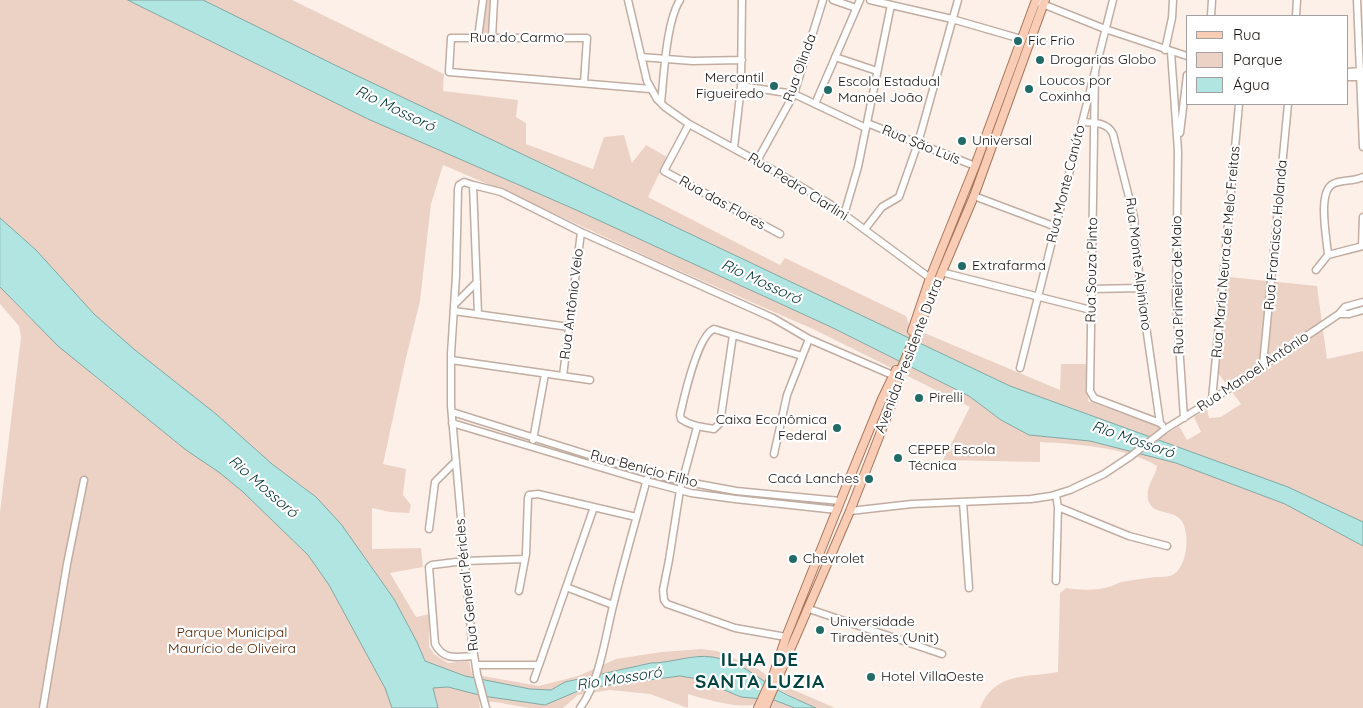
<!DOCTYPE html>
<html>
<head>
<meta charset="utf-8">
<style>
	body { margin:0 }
	#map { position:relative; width:1363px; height:708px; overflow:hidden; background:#fdf0e9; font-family:Quicksand,sans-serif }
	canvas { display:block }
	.legend { position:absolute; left:1186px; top:15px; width:162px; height:90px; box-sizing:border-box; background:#fff; border:1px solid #a3a09f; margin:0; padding:6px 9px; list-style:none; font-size:15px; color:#19120e }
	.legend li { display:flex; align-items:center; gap:10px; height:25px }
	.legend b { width:25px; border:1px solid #a3a09f }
</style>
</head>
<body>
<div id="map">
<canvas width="1363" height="708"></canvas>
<ul class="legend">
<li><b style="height:6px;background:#f9cdb5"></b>Rua</li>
<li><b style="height:14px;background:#ecd2c5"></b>Parque</li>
<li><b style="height:14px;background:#b0e5e1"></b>Água</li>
</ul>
</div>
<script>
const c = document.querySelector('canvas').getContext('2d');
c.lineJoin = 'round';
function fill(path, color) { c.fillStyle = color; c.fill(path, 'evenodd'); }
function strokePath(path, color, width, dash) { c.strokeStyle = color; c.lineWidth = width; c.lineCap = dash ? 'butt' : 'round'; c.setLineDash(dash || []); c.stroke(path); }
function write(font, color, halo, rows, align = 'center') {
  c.font = font + ' Quicksand,sans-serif'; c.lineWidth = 4.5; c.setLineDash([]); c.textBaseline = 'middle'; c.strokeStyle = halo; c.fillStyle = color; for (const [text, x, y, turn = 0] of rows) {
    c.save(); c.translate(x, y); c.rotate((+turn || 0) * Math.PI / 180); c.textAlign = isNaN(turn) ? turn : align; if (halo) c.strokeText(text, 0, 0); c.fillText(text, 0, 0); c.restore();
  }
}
fill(new Path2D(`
	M0,0H128L368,119L574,209L831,327L969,396L1001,420L1029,435L1090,441L1176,463L1285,504L1363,546V708H980C995,671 1027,678 1058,672L1060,593L1066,588C1080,590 1095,591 1108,587C1113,586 1118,583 1122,582C1131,580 1140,579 1149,578C1156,576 1165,578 1172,575C1187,569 1191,533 1181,520C1173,509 1151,516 1148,499C1146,485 1155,478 1157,466C1125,447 1077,444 1040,442V462L943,460L970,407L813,329L655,260L527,201L443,165L431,204L420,301L405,362L383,464L406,469L403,495L411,505L409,513L390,512L372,508V549L421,548L423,567L390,573L416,617L429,614V647L434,654L448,663L469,661L472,674L539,686L578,676L616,659L661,652L701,649L717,651L756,668L780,684L835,708H816L796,699L764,681L696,656L663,663H651L585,677L565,682L551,690L530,689L465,676L425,661L417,642L394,599L341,525L316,497L272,464L216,414L135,350L94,314L36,250L0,218Z
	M203,0H292L444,74L443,91L518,100L516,117L526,123V144L593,169L604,137L624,135L632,163L646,145L667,157L648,197L780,265L785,258L906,316L910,327L1060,390L1061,364H1087L1088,401L1160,427L1167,434L1179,426L1187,440L1201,432L1194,417L1207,409L1209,418L1221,417L1241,404L1218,373L1229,277L1317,286L1327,359L1363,351V522L1288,487L1010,386L341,68Z
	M485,0H491L489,36H481Z
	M0,287L28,316L94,376L186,450L220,473L243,492L308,555L329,585L385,688L392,708H0V512L21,337L19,326L0,304Z
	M680,676L698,679L741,697L774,700L795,708H764L752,705C737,708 704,699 688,694V708L650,694L610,690L578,695L563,708H529L495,702L479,701L480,708H438L433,688L448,687L483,696L545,705L578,691L594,687Z`), '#ecd2c5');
const water = new Path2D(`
	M128,0H203L341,68L1010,386L1288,487L1363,522V546L1285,504L1176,463L1090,441L1029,435L1001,420L969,396L831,327L574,209L368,119Z
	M0,218L36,250L94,314L135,350L216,414L272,464L316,497L341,524L394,599L417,642L425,661L465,676L530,689L551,690L565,682L651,663C672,663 692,654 712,657C741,661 754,676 778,690C790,697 803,702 816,708H795L774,700L741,697L698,679L680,676L594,687L578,691L545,705L483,696L448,687L433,688L438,708H392L385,688L329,585L308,555L243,492L220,473L186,450L58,346L0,287Z`);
fill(water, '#b0e5e1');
strokePath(water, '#83a6a2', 1);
const minor = new Path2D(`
	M628,0L647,81L657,99L665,107L689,124L775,171L830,204L930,278
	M833,0L856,8
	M870,0L952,19L1021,39
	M1357,0L1363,147
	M1040,3L1105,29L1187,56
	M1211,16L1212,0
	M1296,16L1297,0
	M478,38L483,0
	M492,38L494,0
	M1165,50L1172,18L1173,0
	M1171,52L1178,151L1176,299L1184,418
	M641,57L692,61L742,60
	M835,57L877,71
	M1095,71L1090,391L1094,398L1160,423
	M1347,72L1363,71
	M1347,77H1363
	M584,83L587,38H451L449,72L650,89
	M741,86L794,94L866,128
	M661,103C664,75 666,22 680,0
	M815,104L860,0
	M1082,122C1095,123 1107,122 1113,134L1134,217L1140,285L1160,423L1162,425
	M867,123L975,166
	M689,124L664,171L780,234
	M1180,133L1187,75
	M734,148L741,86L742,0
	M757,161L794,94L823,0
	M473,185L501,192L581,232L773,318L809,339L897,377
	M974,196L1056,227
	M844,215L858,167L891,5
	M865,229L882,207L899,197L918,143L958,0
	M1362,246L1363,217
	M1328,255C1327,239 1317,192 1333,184C1342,179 1353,182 1363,177
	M1316,270L1328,255L1363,246
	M941,272L1091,310
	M1092,289L1140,288
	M454,305L477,282
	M454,311L569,327
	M478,314L473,185L464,182L459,185L458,189L456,276L451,354V406L472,642L477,674L486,708
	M1339,314H1349L1363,310
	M733,335L720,423L714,429C702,427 691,426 681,419L680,415C684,397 698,335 714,329L802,356
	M451,360L590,380
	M1263,365L1288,104
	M1020,368L1113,0
	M563,376L581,232
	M1212,400L1239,104
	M452,412L640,471L682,481L736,491L840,501
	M452,423L646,481L691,493L735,499L837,510
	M697,427L680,490L669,560L663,590L664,600L667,604L735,628L786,637
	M533,440L545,374
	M774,454L787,395L809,339
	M1056,495L1058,507L1129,536L1167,546
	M963,502L969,588
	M850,511L912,504L1031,499L1051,496L1070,490L1104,474L1131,456L1167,428L1212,400L1339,314L1345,307L1363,302
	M429,529L435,482L456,461
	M1056,581L1058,507
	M566,587L613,605
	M519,591L526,554L528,498L529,495L538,494L636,517
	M809,609L942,654
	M474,656C457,657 444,661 435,644L429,567L432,565L464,561L525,559
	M476,665H539L594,507
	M534,679L539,665
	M43,708L67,564L84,480
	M580,708C601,679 605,636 614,602C624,561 636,520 647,479`);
const major = new Path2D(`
	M912,331L930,278L975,166L1036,0
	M758,708L774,673L786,637L846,487L882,399L896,370
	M765,708L850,511L893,401L899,374L974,196L1045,0`);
strokePath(minor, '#c1ada2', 9);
strokePath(major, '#a8765a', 10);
strokePath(minor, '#fff', 6);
strokePath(major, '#f9cdb5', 8);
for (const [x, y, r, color] of [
	[1018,41,5,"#216c67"],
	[1040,60,5,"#216c67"],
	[774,86,5,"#216c67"],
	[1029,89,5,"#216c67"],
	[828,90,5,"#216c67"],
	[962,141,5,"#216c67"],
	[962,266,5,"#216c67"],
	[919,398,5,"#216c67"],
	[837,428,5,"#216c67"],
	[898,458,5,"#216c67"],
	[869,479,5,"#216c67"],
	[793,559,5,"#216c67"],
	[820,630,5,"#216c67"],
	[871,677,5,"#216c67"]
]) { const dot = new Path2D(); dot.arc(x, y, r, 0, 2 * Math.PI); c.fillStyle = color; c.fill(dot); strokePath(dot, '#fff', 2); }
write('14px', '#19120e', '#fff', [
	["Rua do Carmo",517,38],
	["Rua Olinda",800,68,-70],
	["Rua São Luís",921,145,22],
	["Rua Monte Canúto",1066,184,-76],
	["Rua Pedro Ciarlini",798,187,32],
	["Rua das Flores",722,203,29],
	["Rua Francisco Holanda",1276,235,-85],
	["Rua Maria Neura de Melo Freitas",1226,252,-85],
	["Rua Monte Alpiniano",1138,264,83],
	["Rua Souza Pinto",1092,270,-89],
	["Rua Primeiro de Maio",1178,285,-91],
	["Rua Antônio Veio",572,304,-83],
	["Avenida Presidente Dutra",909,356,-69],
	["Rua Manoel Antônio",1253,372,-34],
	["Rua Benício Filho",644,469,15],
	["Rua General Péricles",467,585,-96]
]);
write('14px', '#19120e', '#fff', [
	["Fic Frio",1028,41],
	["Drogarias Globo",1050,60],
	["Mercantil",764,78,"right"],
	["Figueiredo",764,94,"right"],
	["Loucos por",1039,81],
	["Coxinha",1039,97],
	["Escola Estadual",838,82],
	["Manoel João",838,98],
	["Universal",972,141],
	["Extrafarma",972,266],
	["Pirelli",929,398],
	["Caixa Econômica",827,420,"right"],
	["Federal",827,436,"right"],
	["CEPEP Escola",908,450],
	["Técnica",908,466],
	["Cacá Lanches",859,479,"right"],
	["Chevrolet",803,559],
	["Universidade",830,622],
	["Tiradentes (Unit)",830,638],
	["Hotel VillaOeste",881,677]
], 'left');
write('14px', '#592805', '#fff', [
	["Parque Municipal",232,633],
	["Maurício de Oliveira",232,649]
]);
write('italic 15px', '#00322f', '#fff', [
	["Rio Mossoró",395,109,26],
	["Rio Mossoró",761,282,25],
	["Rio Mossoró",1133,440,19],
	["Rio Mossoró",263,487,41],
	["Rio Mossoró",619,679,-9]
]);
c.letterSpacing = '1px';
write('bold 19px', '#004340', '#fff', [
	["ILHA DE",760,660],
	["SANTA LUZIA",760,682]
]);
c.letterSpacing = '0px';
</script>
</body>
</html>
